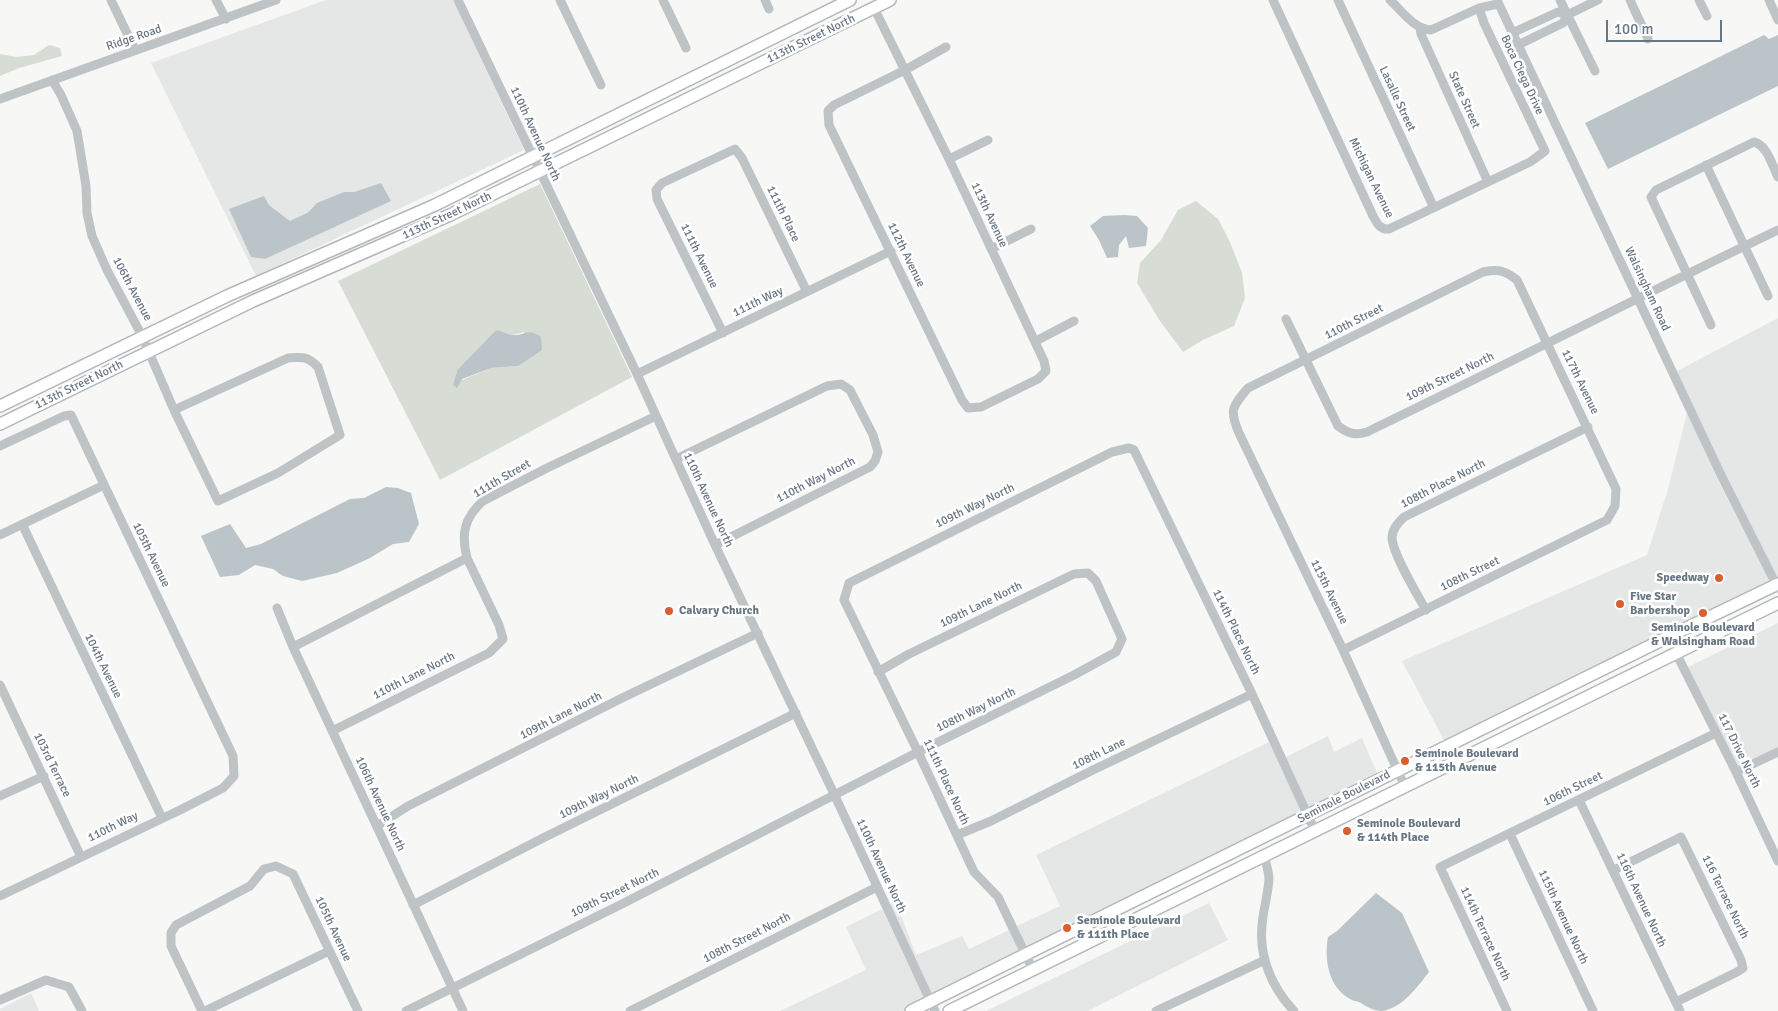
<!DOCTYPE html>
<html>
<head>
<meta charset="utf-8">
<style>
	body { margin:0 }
	#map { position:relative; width:1778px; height:1011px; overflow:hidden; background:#f7f7f5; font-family:Signika,sans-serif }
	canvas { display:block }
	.scale { position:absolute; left:1606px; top:20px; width:116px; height:22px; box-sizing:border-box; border:2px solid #687784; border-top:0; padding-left:6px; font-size:15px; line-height:18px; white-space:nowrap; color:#687784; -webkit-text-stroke:4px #fff; paint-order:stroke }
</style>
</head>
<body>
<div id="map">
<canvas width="1778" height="1011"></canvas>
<div class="scale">100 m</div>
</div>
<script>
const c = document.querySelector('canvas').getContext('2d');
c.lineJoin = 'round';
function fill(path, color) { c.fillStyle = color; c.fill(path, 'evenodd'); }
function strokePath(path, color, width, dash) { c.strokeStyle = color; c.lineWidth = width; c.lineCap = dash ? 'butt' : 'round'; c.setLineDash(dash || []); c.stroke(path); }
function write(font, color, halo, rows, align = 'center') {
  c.font = font + ' Signika,sans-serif'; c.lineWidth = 5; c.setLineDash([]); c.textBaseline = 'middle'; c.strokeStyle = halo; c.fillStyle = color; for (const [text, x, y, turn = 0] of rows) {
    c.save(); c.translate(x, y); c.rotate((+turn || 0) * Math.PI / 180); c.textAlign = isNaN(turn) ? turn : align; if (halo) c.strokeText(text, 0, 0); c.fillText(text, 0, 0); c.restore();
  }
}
fill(new Path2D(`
	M326,0H453L524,150L256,276L151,63ZM381,183L251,257L264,196L269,205L290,221L307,213L311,208L344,192H354Z
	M1778,318V578L1727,477L1677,371Z
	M1687,413L1719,482L1771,583L1445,742L1402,661L1647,555L1668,489Z
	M1778,623V748L1738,767L1688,667Z
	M1328,736L1334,752L1362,738L1378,775L1310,809L1286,757Z
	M1269,742L1302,813L1028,949L1017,926L1060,906L1036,855Z
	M896,902L916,955L962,936L969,949L1009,930L1020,953L933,996L890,905Z
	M1209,903L1228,940L1088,1011H986Z
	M882,909L925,1000L902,1011H780L866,970L846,927Z
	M31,993L39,1011H0V1009Z`), '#e5e6e6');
fill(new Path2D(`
	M49,45L60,48L62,56L19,68L0,76V54L16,57L34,55Z
	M540,184L632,377L440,480L338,281ZM496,330L513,335L524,332L518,366L491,368L462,380L458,369Z
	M1196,201L1218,219L1230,242L1242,273L1245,298L1234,326L1203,340L1183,352L1160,321L1137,283L1140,263L1161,240L1178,210Z`), '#d7dcd4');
fill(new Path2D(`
	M1764,35L1769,39L1778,35V86L1608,169L1585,123Z
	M381,183L391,201L265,259L251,257L229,209L264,196L269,205L290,221L307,213L317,203L344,192H354Z
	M1124,215L1137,216L1148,228L1146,246L1129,248L1126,236L1119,245L1118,257L1107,258L1099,240L1090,226L1103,216Z
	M496,330C502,331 507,334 513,335C525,336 527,327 541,337L542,350L518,366L491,368L462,379L457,388L453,385L458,369Z
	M386,487L398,488L411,493L419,524L409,542L393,544L370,558L337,573L302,581L283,576L273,569L255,565L239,575L220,577L201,536L230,524L246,548L261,544L350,499L364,498Z
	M1376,893L1402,913L1429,972C1417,987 1403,1008 1382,1011C1374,1011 1367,1007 1361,1003C1357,1001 1353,1001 1350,999C1328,987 1324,958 1328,937L1337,931Z`), '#bac4c9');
const major = new Path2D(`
	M0,406L227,296L435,205L850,0
	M0,424L253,301L450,215L890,0
	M911,1011L1668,637L1778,584
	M949,1011L1778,603`);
strokePath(major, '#b2b7bb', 14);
strokePath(new Path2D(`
	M111,0L135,50
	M216,0L226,19
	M458,0L637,374L715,545L835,796L935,1011
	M560,0L601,85
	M663,0L686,48
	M765,0L769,9
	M1273,0L1373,216C1377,223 1380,230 1389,229L1530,162L1545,151L1484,23L1479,8
	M1338,0L1434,208
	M1390,0C1402,11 1414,29 1431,30L1479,8L1498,4
	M1497,0L1722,477L1778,588
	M1560,0L1595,71
	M1630,0L1648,39
	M1699,0L1707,16
	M1769,0L1778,20
	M874,8L949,159L1044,361L1046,371L1038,379L981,407L968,408L962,400L829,125L828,111L834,105L905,70L946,47
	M1567,15L1598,0
	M1420,28L1421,34L1488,182
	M1512,33L1558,12L1567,15
	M1518,45L1563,23L1567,15
	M52,80L61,95L77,131L86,186L87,213L92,236L107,270L142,336L174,410L218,501L278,473L340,435L318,367C307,356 303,357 288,358L174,410
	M0,99L276,0
	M949,159L988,140
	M1706,165L1768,296
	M991,249L1031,229
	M1286,319L1338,426C1348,433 1354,436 1367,432C1504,366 1640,296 1778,230
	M1711,325L1651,197L1656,190L1754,142C1767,145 1772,165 1778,177
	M723,333L657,199L656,190L662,183L735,149L742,158L807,292
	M1036,341L1074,321
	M637,374L891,251
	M0,446L64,416L71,415L233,756L234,776L223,788L180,810L0,896
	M676,459L827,386L841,384L850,390L873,435L878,452L875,461L870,467L715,545
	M22,524L162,818
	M0,535L104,485
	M277,608L293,647L463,1011
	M1426,610C1417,594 1392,553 1392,537C1393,528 1398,523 1404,517L1588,427
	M293,647L467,558
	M1343,650L1607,520L1615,506L1616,489L1517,280C1504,270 1499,269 1483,272L1248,388C1232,407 1229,410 1239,433L1343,650L1405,787
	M1676,653L1736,772L1778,861
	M0,685L81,857
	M332,731L489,653L503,639L499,625L467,558C461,534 464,518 483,501L547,468L656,416
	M1736,772L1778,752
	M0,796L44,776
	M1579,800L1680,1011
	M377,826L408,806L622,698L758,633
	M1510,834L1593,1011
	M957,835L991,821L1093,770L1252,694
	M1264,856C1266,863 1269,872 1269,879C1268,895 1263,910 1262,926C1259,957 1272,988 1294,1011
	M1614,870L1681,837L1741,960L1743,968L1737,972L1676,1002
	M413,905L545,837L796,713
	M1033,970L998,897L974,872L918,752L844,600L849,583L1112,452L1129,448L1134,450L1252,694L1315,831
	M0,1000L46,980L69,987L82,1011
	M202,1011L171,946V933L176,925L250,886L264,869L276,866L293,874L358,1011
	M205,1011L329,951
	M406,1011L622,904L918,752L1074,675L1116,652L1122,639L1096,581L1088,573L1074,574L909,654L878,672
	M630,1011L877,887
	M1156,1011L1265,960
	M1507,1011L1440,867L1716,733`), '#bec3c6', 9);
strokePath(major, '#fff', 11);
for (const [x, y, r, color] of [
	[1719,578,5,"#d95f33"],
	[1620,604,5,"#d95f33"],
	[669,611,5,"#d95f33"],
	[1703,613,5,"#d95f33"],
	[1405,761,5,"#d95f33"],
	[1347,831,5,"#d95f33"],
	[1067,928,5,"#d95f33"]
]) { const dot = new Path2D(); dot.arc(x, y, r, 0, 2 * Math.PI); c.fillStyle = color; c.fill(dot); strokePath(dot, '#fff', 2); }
write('12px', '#687784', '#fff', [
	["Ridge Road",134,38,-19],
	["113th Street North",811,39,-26],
	["Boca Ciega Drive",1522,75,65],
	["Lasalle Street",1397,99,65],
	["State Street",1464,100,66],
	["110th Avenue North",535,134,65],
	["Michigan Avenue",1371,178,64],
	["111th Place",783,214,64],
	["113th Avenue",989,215,65],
	["113th Street North",447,216,-25],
	["112th Avenue",906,255,64],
	["111th Avenue",699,256,64],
	["106th Avenue",132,289,62],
	["Walsingham Road",1647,289,65],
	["111th Way",758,302,-26],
	["110th Street",1354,322,-27],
	["109th Street North",1450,377,-26],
	["117th Avenue",1580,382,64],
	["113th Street North",79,385,-26],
	["111th Street",502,479,-30],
	["110th Way North",816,480,-27],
	["108th Place North",1443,484,-27],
	["110th Avenue North",708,500,65],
	["109th Way North",975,506,-26],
	["105th Avenue",151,555,64],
	["108th Street",1470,574,-26],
	["115th Avenue",1329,592,64],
	["109th Lane North",981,605,-26],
	["114th Place North",1236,632,64],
	["104th Avenue",103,666,64],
	["110th Lane North",414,676,-27],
	["108th Way North",976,710,-26],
	["109th Lane North",561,716,-27],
	["117 Drive North",1739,751,64],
	["108th Lane",1099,754,-26],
	["103rd Terrace",52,765,64],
	["111th Place North",946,782,65],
	["106th Street",1573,789,-26],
	["109th Way North",599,797,-26],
	["Seminole Boulevard",1344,797,-27],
	["106th Avenue North",380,804,65],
	["110th Way",113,827,-26],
	["110th Avenue North",881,866,65],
	["109th Street North",615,893,-26],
	["116 Terrace North",1725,897,64],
	["116th Avenue North",1641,900,65],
	["115th Avenue North",1563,917,65],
	["105th Avenue",333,929,65],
	["114th Terrace North",1485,934,65],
	["108th Street North",747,938,-27]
]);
write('bold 12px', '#687784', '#fff', [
	["Speedway",1709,578,"right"],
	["Five Star",1630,597],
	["Barbershop",1630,611],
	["Calvary Church",679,611],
	["Seminole Boulevard",1703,628,"center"],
	["& Walsingham Road",1703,642,"center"],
	["Seminole Boulevard",1415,754],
	["& 115th Avenue",1415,768],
	["Seminole Boulevard",1357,824],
	["& 114th Place",1357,838],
	["Seminole Boulevard",1077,921],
	["& 111th Place",1077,935]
], 'left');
</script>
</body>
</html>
